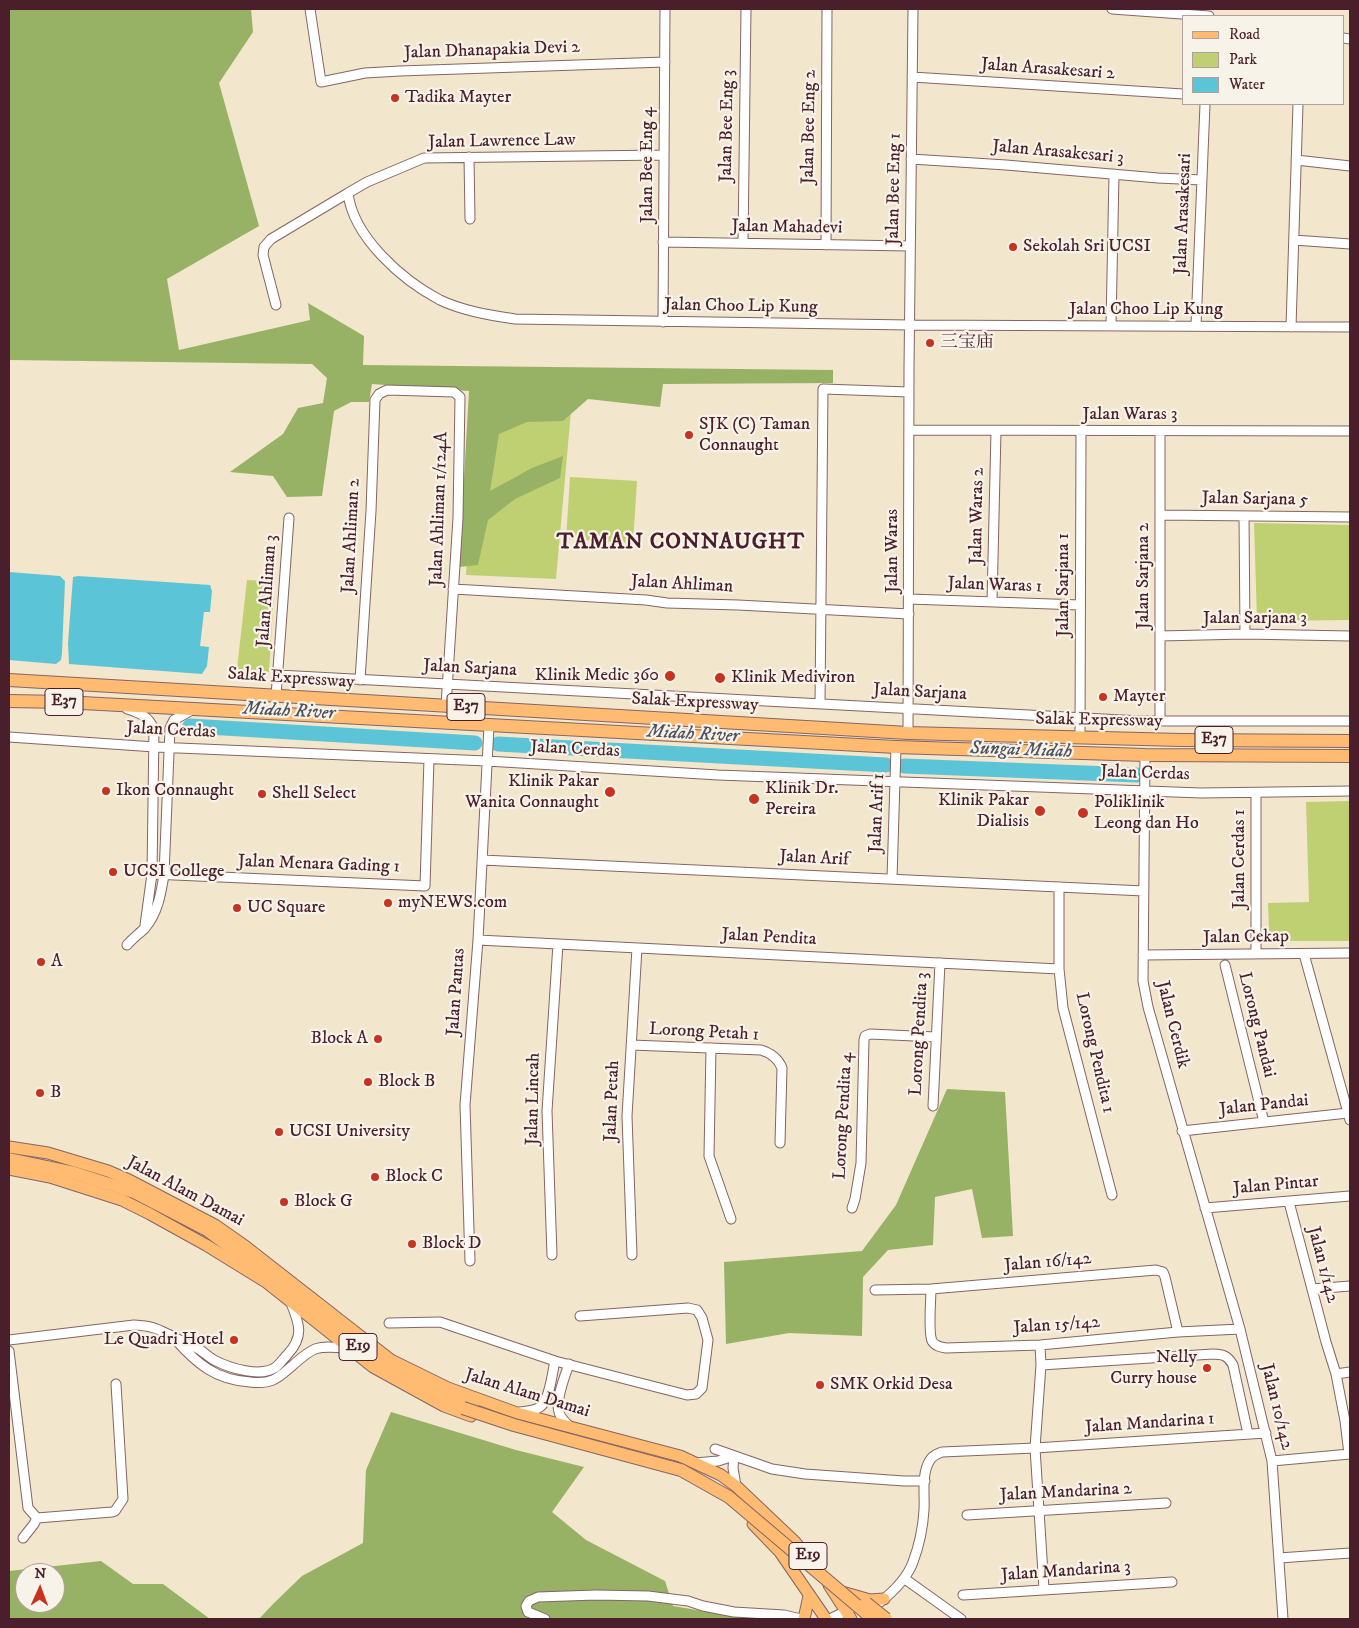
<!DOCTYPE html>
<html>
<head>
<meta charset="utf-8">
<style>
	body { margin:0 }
	#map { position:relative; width:1359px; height:1628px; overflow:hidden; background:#f2e6cd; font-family:"IM FELL DW Pica",serif }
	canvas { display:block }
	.frame { position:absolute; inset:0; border:10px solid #4a1f2b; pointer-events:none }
	.legend { position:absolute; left:1182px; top:15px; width:162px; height:90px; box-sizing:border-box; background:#f7f3e8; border:1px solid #b29e9c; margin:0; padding:6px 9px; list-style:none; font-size:15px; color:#4a1f2b }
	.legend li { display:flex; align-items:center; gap:10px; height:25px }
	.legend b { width:25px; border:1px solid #b29e9c }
	.north { position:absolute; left:15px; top:1563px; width:50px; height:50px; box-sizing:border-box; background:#f7f3e8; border:1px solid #b29e9c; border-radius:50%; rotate:2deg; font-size:14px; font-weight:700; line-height:20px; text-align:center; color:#4a1f2b }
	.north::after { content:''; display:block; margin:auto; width:18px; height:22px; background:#c8321e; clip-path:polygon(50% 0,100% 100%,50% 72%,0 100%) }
</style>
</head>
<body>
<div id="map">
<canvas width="1359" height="1628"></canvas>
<div class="frame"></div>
<ul class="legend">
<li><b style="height:6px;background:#febb71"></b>Road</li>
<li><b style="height:14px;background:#bfd073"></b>Park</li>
<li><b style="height:14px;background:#5bc5d7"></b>Water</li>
</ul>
<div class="north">N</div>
</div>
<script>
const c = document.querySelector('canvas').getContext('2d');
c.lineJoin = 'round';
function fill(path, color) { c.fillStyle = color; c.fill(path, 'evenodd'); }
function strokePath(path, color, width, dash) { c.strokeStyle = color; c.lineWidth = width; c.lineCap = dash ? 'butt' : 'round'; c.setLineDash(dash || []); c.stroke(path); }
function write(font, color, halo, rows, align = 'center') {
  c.font = font + ' "IM FELL DW Pica","Noto Serif SC",serif'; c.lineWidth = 4.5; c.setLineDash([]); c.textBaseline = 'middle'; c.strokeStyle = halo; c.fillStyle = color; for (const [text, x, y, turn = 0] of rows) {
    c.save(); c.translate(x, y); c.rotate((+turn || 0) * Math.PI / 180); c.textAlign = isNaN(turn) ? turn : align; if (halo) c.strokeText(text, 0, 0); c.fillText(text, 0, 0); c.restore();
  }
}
fill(new Path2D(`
	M573,389L556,579L466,575L477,396Z
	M570,477L637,481L633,543L566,539Z
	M1254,523L1350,525V620L1257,621Z
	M247,580L265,581L274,593L269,672L237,669Z
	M1350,801V941H1274L1269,930L1268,903L1309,902L1306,802Z`), '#bfd073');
fill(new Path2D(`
	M9,9H251L253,32L219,83L259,226L167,279L179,350L310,320L308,303L364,336L363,365L833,370V383L663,384L660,407L588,399L563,421L527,422L499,434L490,491L532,468L563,456L560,478L515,499L488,520L478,565L459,567L469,391L372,384L369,402H351L334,411L322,496L287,497L273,476L230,472L283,434L298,408L323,403L327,378L312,364L9,360Z
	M947,1089L1005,1092L1013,1236L982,1238L972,1189L935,1197L933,1245L888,1250L863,1277L862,1336L789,1333L726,1344L724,1262L862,1251L896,1205Z
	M391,1412L516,1450L584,1467L552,1512L586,1540L665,1581L673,1606L733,1616L788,1619H259L273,1604L302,1576L363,1543L366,1470Z
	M101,1561L133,1584H163L210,1619H9V1571ZM25,1573H55V1603H25Z`), '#97b265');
fill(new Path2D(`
	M9,572L60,576L65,581L62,653L61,660L56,664L9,660Z
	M78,576L210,585L212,591L210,612H204L200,646L209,647L207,666L202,674L69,664L68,643L73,577Z`), '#5bc5d7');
strokePath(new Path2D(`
	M190,726L475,743
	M498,744L886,765
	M904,766L1137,775`), '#5bc5d7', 15);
const minor = new Path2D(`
	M310,9L321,82L365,73L400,71L665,62
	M1112,9L1209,16
	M1343,38L1350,39
	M912,77L1183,94
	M469,157L470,219
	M911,159L1006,165L1158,178L1202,180
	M1296,160L1350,166
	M348,193L367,182L424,158L664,155
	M1294,240L1350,244
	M663,242L910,246
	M743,243L746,9
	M826,245L827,9
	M276,305L263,255L264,247L271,239L348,193C353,237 402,280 440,300C463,311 490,315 515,319L910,325L1350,327
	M663,322L665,9
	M1111,326L1114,174
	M1196,326L1205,104
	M1291,327L1298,104
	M909,430L1350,431
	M1160,431V721
	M1160,515L1350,517
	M1244,516L1245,634
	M453,589L646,600L667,603L738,605L909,614
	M909,599L1080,605
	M992,602L996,431
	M1160,636L1245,634L1350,636
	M278,675L1141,721H1350
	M360,680L371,511L375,400L379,394L387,390L454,392L460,397L458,518L446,706
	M276,696L289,518
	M820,704L823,389L909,392
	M127,709C140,713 148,716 154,729L152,874L145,925
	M908,733L909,370L913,9
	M9,737L155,747L487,761L718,775L877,781L1201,793L1350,791
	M1080,738L1081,431
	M1145,755L1143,981L1148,1007L1240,1329L1272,1461L1283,1619
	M1256,793V954
	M482,860L1144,891
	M152,874L425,886L429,759
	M892,879L896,747
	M1059,887V969L1063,1008L1112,1195
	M478,940L1059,969
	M127,945C132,939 139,934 145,928C158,913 161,893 164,875L170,728L174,720L192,710
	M1304,954L1350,1120
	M1143,955L1350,953
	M1225,965L1264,1122
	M631,1045L761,1050C771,1053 778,1058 782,1068L780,1143
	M711,1048L709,1156L731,1219
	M933,1106L940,963
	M1182,1131L1348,1113
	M1289,1202L1326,1342L1336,1374L1345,1421L1349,1454
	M852,1208L855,1199L861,1163L864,1040L865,1036L870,1034L936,1037
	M1205,1208L1350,1196
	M552,1255L547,1111L558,944
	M632,1255L627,1116L637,948
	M470,1261L465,1105L478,940L489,726
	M931,1289C931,1300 928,1332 932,1341C935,1346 940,1347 946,1348L1040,1345L1178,1332L1240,1329
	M1312,1289L1350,1286
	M875,1290L931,1289L1156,1270L1163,1272L1165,1277L1178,1332
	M389,1323L440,1322L555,1361L687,1395L696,1394L702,1388L708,1340L702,1318L697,1310L688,1308L580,1316
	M175,1339C197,1364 216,1380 250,1382C258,1383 266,1383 273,1380C280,1377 286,1371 292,1366C315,1345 317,1346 348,1348
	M9,1340L134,1325C154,1326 157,1329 174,1337C181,1341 188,1343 195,1347C202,1350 207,1356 214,1360C229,1368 261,1378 276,1367C280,1364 283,1359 287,1355C304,1337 300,1325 291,1303
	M1040,1345L1041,1365L1035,1448L1044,1589
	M9,1351L28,1508L37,1518L112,1512L115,1511L123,1499L116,1384
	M1041,1365L1213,1354C1223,1354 1228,1356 1233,1365L1248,1434
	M1336,1374L1350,1372
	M520,1412C526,1411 534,1411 540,1407C550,1400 552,1373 555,1361
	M568,1425C564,1421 560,1417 559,1412C555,1400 565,1376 569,1364
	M715,1449L772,1469L805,1474L904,1481H925
	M734,1456L733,1468L736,1486
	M1272,1461L1350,1454
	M695,1463L718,1461L734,1456
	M967,1515L1166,1503
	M23,1538L34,1524L37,1518
	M1279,1558L1350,1553
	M905,1579L961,1619
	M963,1595L1172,1582
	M879,1603C893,1592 907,1579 913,1562C919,1546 923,1527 924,1510C925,1495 921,1474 930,1460C933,1455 937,1454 942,1452L1035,1448L1266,1433
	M545,1619L528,1612L526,1606L529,1601L538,1597L596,1595L648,1596L688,1601L703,1606L734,1612L784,1615L801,1619
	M830,1619L850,1609`);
const major = new Path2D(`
	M9,1147L48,1153L108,1171L129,1180L215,1225L245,1246L391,1360L448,1388L517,1413L680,1456L721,1475L736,1486L795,1542L810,1561
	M9,1169L50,1177L122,1200L150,1214L206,1245L266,1282L373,1367L444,1406L471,1416
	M753,1524L780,1552L826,1619
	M829,1585L851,1619
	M842,1592L870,1600L884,1599
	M804,1619L809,1596`);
const highway = new Path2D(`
	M9,680L908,733L1181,740L1350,741
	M9,701L64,702L896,747L1145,755L1350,756
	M9,1159L71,1172L134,1192L207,1230L276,1281L382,1365L449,1400L474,1409`);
strokePath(minor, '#856564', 11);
strokePath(major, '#856564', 13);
strokePath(highway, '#856564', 14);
strokePath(minor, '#fff', 9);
strokePath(major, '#febb71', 11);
strokePath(highway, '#febb71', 12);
const highwayBridge = new Path2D(`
	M463,1408L514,1425L681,1470L729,1497L873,1619
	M866,1603L886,1619`);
strokePath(highwayBridge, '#856564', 14, []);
strokePath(highwayBridge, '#febb71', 12);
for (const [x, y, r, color] of [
	[395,98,5,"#c8321e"],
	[1013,247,5,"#c8321e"],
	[930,343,5,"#c8321e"],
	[689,435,5,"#c8321e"],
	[670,676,6,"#c8321e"],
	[720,678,6,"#c8321e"],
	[1103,697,5,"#c8321e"],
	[106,791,5,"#c8321e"],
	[610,792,6,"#c8321e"],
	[262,794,5,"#c8321e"],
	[754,799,6,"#c8321e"],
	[1040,811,6,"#c8321e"],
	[1083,813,6,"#c8321e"],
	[113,872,5,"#c8321e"],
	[388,903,5,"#c8321e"],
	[237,908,5,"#c8321e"],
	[41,962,5,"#c8321e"],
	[378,1039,5,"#c8321e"],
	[368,1082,5,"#c8321e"],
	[40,1093,5,"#c8321e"],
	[279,1132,5,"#c8321e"],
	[375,1177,5,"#c8321e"],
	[284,1202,5,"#c8321e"],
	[412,1244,5,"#c8321e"],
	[234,1340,5,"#c8321e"],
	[1207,1368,5,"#c8321e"],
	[820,1385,5,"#c8321e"]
]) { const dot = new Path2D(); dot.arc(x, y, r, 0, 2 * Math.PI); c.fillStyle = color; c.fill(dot); strokePath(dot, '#f7f3e8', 2); }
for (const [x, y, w] of [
	[64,702,38],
	[466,707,38],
	[1214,740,38],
	[358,1347,38],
	[808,1556,38]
]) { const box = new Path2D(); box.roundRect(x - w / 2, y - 13.5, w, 27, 4); c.fillStyle = '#f7f3e8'; c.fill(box); strokePath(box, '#4a1f2b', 1); }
write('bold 16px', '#4a1f2b', null, [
	["E37",64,702],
	["E37",466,707],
	["E37",1214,740],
	["E19",358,1347],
	["E19",808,1556]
]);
write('18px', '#4a1f2b', '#f7f3e8', [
	["Jalan Dhanapakia Devi 2",492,51,-2],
	["Jalan Arasakesari 2",1048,70,4],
	["Jalan Bee Eng 3",728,126,-89],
	["Jalan Bee Eng 2",810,127,-89],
	["Jalan Lawrence Law",502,142,-1],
	["Jalan Arasakesari 3",1058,153,5],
	["Jalan Bee Eng 4",648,165,-90],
	["Jalan Bee Eng 1",895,189,-89],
	["Jalan Arasakesari",1184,214,-88],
	["Jalan Mahadevi",787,228,1],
	["Jalan Choo Lip Kung",741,307,1],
	["Jalan Choo Lip Kung",1146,310],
	["Jalan Waras 3",1130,415],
	["Jalan Sarjana 5",1255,500,1],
	["Jalan Ahliman 1/124A",440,509,-88],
	["Jalan Waras 2",978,516,-89],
	["Jalan Ahliman 2",352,536,-87],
	["Jalan Waras",893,551,-90],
	["Jalan Sarjana 2",1144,576,-90],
	["Jalan Ahliman",682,585,3],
	["Jalan Sarjana 1",1064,585,-90],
	["Jalan Waras 1",995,586,2],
	["Jalan Ahliman 3",268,591,-86],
	["Jalan Sarjana 3",1255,619],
	["Jalan Sarjana",470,669,3],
	["Salak Expressway",291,679,4],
	["Jalan Sarjana",920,693,3],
	["Salak Expressway",695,703,3],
	["Salak Expressway",1099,721,1],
	["Jalan Cerdas",171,731,3],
	["Jalan Cerdas",575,750,3],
	["Jalan Cerdas",1145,774,2],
	["Jalan Arif 1",878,813,-88],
	["Jalan Arif",814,859,3],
	["Jalan Cerdas 1",1240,859,-90],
	["Jalan Menara Gading 1",319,865,2],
	["Jalan Pendita",769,938,3],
	["Jalan Cekap",1246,938,-1],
	["Jalan Pantas",457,992,-86],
	["Jalan Cerdik",1172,1025,76],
	["Lorong Pandai",1256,1025,76],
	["Lorong Petah 1",704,1033,3],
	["Lorong Pendita 3",920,1034,-87],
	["Lorong Pendita 1",1094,1053,77],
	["Jalan Lincah",534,1099,-89],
	["Jalan Petah",613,1101,-88],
	["Jalan Pandai",1264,1106,-6],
	["Lorong Pendita 4",844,1116,-87],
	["Jalan Pintar",1276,1186,-5],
	["Jalan Alam Damai",185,1192,28],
	["Jalan 16/142",1048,1263,-5],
	["Jalan 1/142",1322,1265,75],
	["Jalan 15/142",1057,1326,-4],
	["Jalan Alam Damai",527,1394,17],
	["Jalan 10/142",1276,1407,76],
	["Jalan Mandarina 1",1150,1424,-4],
	["Jalan Mandarina 2",1066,1493,-3],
	["Jalan Mandarina 3",1066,1572,-4]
]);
write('18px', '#4a1f2b', '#f7f3e8', [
	["Tadika Mayter",405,98],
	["Sekolah Sri UCSI",1023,247],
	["三宝庙",940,343],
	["SJK (C) Taman",699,425],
	["Connaught",699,446],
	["Klinik Medic 360",659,676,"right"],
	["Klinik Mediviron",731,678],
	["Mayter",1113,697],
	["Klinik Pakar",599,782,"right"],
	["Wanita Connaught",599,803,"right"],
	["Klinik Dr.",765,789],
	["Pereira",765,810],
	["Ikon Connaught",116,791],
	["Shell Select",272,794],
	["Klinik Pakar",1029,801,"right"],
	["Dialisis",1029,822,"right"],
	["Poliklinik",1094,803],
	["Leong dan Ho",1094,824],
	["UCSI College",123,872],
	["myNEWS.com",398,903],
	["UC Square",247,908],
	["A",51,962],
	["Block A",368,1039,"right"],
	["Block B",378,1082],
	["B",50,1093],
	["UCSI University",289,1132],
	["Block C",385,1177],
	["Block G",294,1202],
	["Block D",422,1244],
	["Le Quadri Hotel",224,1340,"right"],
	["Nelly",1197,1358,"right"],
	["Curry house",1197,1379,"right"],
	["SMK Orkid Desa",830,1385]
], 'left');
write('italic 19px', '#4f515f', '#f7f3e8', [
	["Midah River",289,712,3],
	["Midah River",693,735,3],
	["Sungai Midah",1021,751,2]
]);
c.letterSpacing = '1px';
write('bold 22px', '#4a1f2b', '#f7f3e8', [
	["TAMAN CONNAUGHT",681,543]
]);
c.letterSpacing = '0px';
</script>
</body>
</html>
